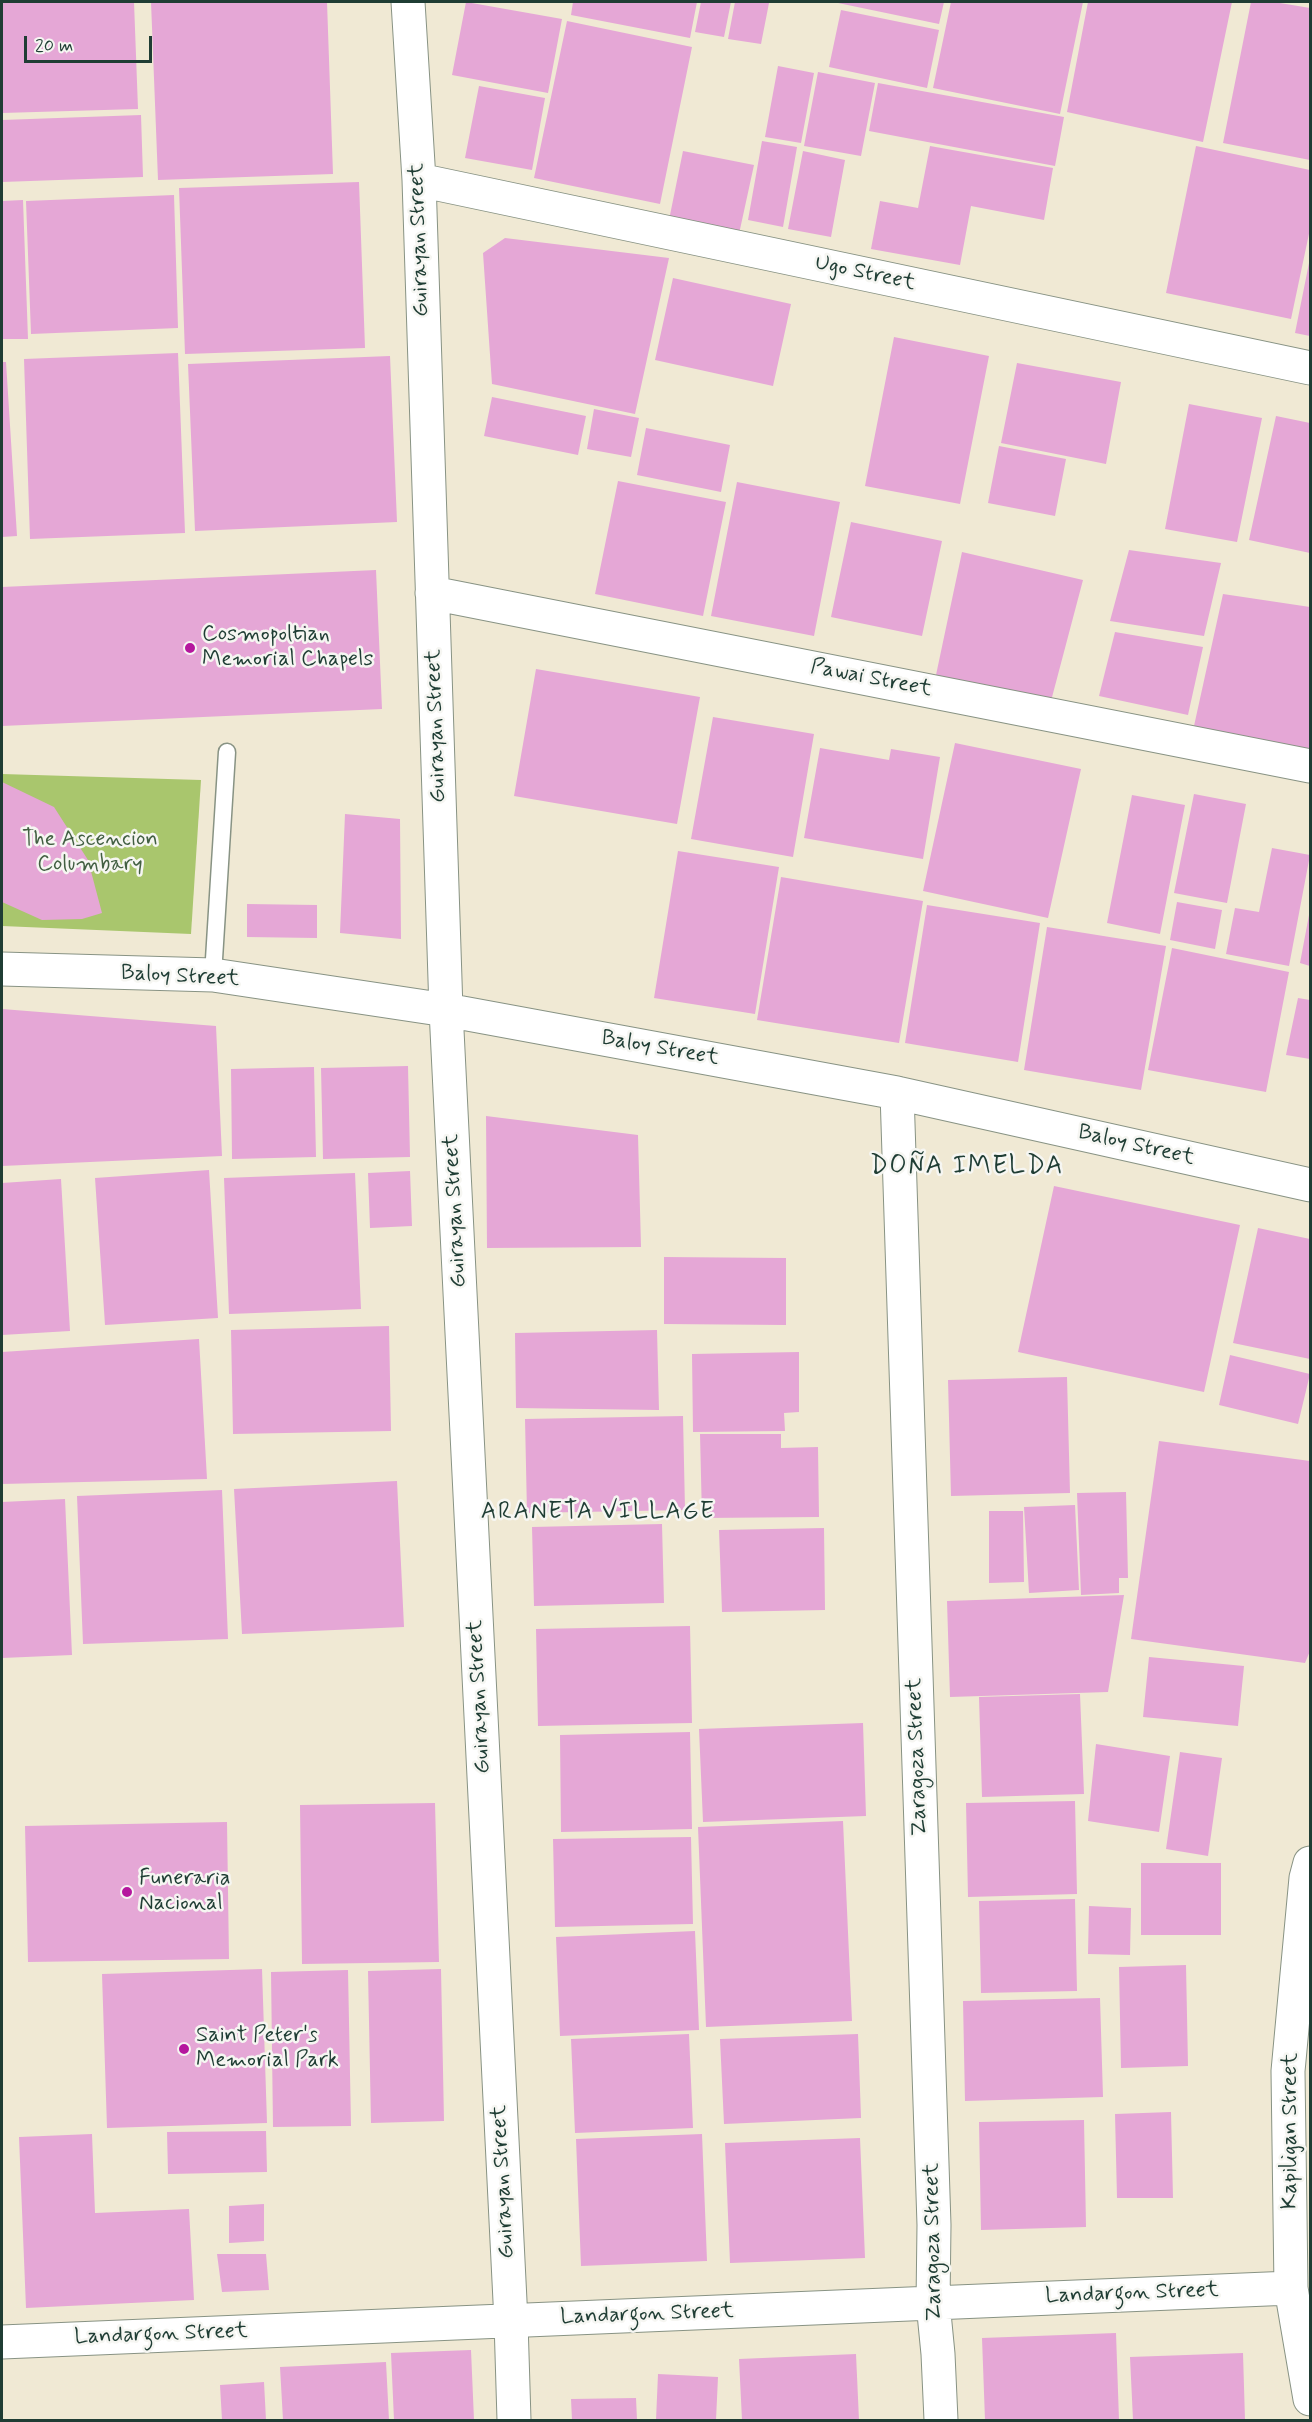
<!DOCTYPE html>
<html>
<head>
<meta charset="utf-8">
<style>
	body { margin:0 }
	#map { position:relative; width:1312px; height:2422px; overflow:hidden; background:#f0e9d4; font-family:Mynerve,sans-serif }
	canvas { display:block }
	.frame { position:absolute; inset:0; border:3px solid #1f3d34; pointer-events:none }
	.scale { position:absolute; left:24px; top:36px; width:128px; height:27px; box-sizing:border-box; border:3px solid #1f3d34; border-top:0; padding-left:8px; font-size:18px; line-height:21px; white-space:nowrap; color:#1f3d34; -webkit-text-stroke:4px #f6f6f2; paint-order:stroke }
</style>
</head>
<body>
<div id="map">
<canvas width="1312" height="2422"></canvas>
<div class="frame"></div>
<div class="scale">20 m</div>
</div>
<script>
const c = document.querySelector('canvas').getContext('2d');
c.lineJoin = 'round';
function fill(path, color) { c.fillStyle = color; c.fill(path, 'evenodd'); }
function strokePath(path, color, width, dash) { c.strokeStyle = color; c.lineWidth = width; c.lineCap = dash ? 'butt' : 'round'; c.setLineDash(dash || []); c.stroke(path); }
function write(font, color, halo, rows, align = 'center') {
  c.font = font + ' Mynerve,sans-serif'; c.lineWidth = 5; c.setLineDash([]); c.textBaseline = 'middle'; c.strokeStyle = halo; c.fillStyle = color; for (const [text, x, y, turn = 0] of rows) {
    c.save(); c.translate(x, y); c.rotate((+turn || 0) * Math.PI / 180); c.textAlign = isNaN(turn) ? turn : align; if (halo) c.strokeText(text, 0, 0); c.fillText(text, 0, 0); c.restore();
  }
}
fill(new Path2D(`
	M2,774L201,780L191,934L2,926Z`), '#a9c66d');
fill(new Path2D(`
	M2,2H134L138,109L2,113Z
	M151,2H327L333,174L158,180Z
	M466,2L562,19L548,93L452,75Z
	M573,2H697L690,38L571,15Z
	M701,2H731L724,37L695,32Z
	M735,2L769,3L761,44L728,39Z
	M951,2H1083L1060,114L933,88Z
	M1088,2H1232L1203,142L1067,112Z
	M1251,2H1274L1310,8V160L1223,143Z
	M838,3V2H944L939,24Z
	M841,10L939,30L927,88L829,67Z
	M567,21L692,47L660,204L534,178Z
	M778,66L814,73L801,143L765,137Z
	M818,72L875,83L861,156L804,146Z
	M878,83L1064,117L1055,166L869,131Z
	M479,86L545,98L532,170L465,158Z
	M141,115L143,177L2,182V120Z
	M762,141L797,147L783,227L748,220Z
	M930,146L1053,168L1044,220L971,206L960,265L871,249L880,201L918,208Z
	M1196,146L1310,170V229L1291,319L1166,293Z
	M683,151L754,165L739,234L669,220Z
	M803,151L845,160L831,237L788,229Z
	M359,182L365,348L185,354L179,188Z
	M174,195L178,328L31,334L26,201Z
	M23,200L28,339H2V201Z
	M505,238L669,258L635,414L492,384L483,253Z
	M1309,263H1310V336L1295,333Z
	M673,278L791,304L773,386L655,360Z
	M894,337L989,356L960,504L865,486Z
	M178,353L185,533L30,539L24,359Z
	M390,356L397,522L195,531L188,364Z
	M2,362H6L17,536L2,537Z
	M1017,363L1121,382L1106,464L1001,443Z
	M492,397L586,416L578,455L484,436Z
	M1189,404L1262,418L1237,542L1165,529Z
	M594,409L639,418L631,457L587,449Z
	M1276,416L1310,423V553L1249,540Z
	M646,428L730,445L721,492L637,475Z
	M999,446L1066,459L1055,516L988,503Z
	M618,481L726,502L703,616L595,594Z
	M737,482L840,502L814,636L711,616Z
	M851,522L942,541L922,636L831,617Z
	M1129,550L1221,563L1204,636L1110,621Z
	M962,552L1083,580L1051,701L936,675Z
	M376,570L382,709L2,726V587Z
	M1223,594L1310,607L1309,749L1194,726Z
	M1115,632L1203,647L1188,715L1099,696Z
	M536,669L700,697L677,824L514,796Z
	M713,717L814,734L793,857L691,839Z
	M955,743L1081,769L1048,918L923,891Z
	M820,748L889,760L891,749L940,757L923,859L804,838Z
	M2,782L54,807L88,860L102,913L82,919L42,920L2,902Z
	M1194,794L1246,804L1227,903L1174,893Z
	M1132,795L1185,805L1160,934L1107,923Z
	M345,814L400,819L401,939L340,933Z
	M1272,848L1310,855L1289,966L1226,954L1235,908L1259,912Z
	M678,851L779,867L755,1014L654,998Z
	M781,877L923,901L899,1043L757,1020Z
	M1177,902L1222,910L1215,949L1170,940Z
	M247,904L317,905V938L247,937Z
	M927,905L1040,923L1018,1062L905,1043Z
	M1309,915H1310V966L1300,963Z
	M1047,927L1166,946L1141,1090L1024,1070Z
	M1172,948L1289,972L1266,1092L1148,1070Z
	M1298,998L1310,1000V1059L1286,1055Z
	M2,1009L216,1026L222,1156L2,1166Z
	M408,1066L410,1157L323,1159L321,1068Z
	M314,1067L316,1157L232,1159L231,1069Z
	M486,1116L638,1135L641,1247L487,1248Z
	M209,1170L218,1318L105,1325L95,1178Z
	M410,1171L412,1226L370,1228L368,1173Z
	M355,1173L361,1309L229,1314L224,1178Z
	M61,1179L70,1331L2,1335V1183Z
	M1054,1186L1240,1225L1204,1392L1018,1352Z
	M1258,1228L1310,1239V1359L1233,1343Z
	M664,1257L786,1258V1325L664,1324Z
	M389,1326L391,1431L233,1434L231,1330Z
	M657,1330L659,1410L516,1408L515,1333Z
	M199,1339L207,1479L2,1484V1352Z
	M799,1352V1412L784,1413L785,1431L693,1432L692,1354Z
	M1230,1355L1310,1374L1298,1424L1219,1405Z
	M1067,1377L1070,1493L951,1496L948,1380Z
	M683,1416L685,1510L527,1513L525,1419Z
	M700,1434H781V1448L818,1447L819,1517L702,1518Z
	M1159,1441L1310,1461V1651L1305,1663L1131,1639Z
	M397,1481L404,1627L242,1634L234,1489Z
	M222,1490L228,1639L83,1644L77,1496Z
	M1126,1492L1128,1578H1119V1593L1081,1595L1077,1493Z
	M65,1499L72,1655L2,1658V1502Z
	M1075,1505L1079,1590L1029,1593L1024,1507Z
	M989,1511H1023L1024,1582L989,1583Z
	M662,1524L664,1603L534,1606L532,1527Z
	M824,1528L825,1610L722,1612L719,1530Z
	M1124,1595L1108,1692L950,1697L947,1601Z
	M690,1626L692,1723L538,1726L536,1629Z
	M1149,1657L1244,1666L1238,1726L1143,1717Z
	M1080,1694L1084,1794L982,1797L979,1697Z
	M863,1723L866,1816L703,1822L699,1729Z
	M690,1732L692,1829L561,1832L560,1735Z
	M1096,1744L1170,1756L1159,1832L1088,1821Z
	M1180,1752L1222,1758L1208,1856L1166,1849Z
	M1075,1801L1077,1894L968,1897L966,1803Z
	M435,1803L439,1962L302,1964L300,1805Z
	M843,1821L852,2021L706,2027L698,1827Z
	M227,1822L229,1959L28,1962L25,1826Z
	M691,1837L693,1924L555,1927L553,1839Z
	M1141,1863H1221V1935H1141Z
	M1075,1899L1077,1991L981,1993L979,1901Z
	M1089,1906L1131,1908L1130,1955L1088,1954Z
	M695,1931L699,2030L560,2036L556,1937Z
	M1186,1965L1188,2066L1121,2068L1119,1967Z
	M262,1969L267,2123L107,2128L102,1974Z
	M441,1969L444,2121L371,2123L368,1971Z
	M348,1970L351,2126L273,2127L271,1972Z
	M1100,1998L1103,2097L965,2101L963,2001Z
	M689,2034L693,2128L575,2133L571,2039Z
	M858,2034L861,2118L724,2124L720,2039Z
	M1171,2112L1173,2198H1117L1115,2114Z
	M1084,2120L1086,2227L981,2230L979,2122Z
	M266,2131L267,2172L168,2174L167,2132Z
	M92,2134L95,2213L189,2209L194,2300L26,2308L19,2137Z
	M702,2134L707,2261L581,2266L576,2139Z
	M860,2138L865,2258L730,2263L725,2143Z
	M264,2204V2241L229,2243V2206Z
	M217,2254H266L269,2290L222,2292Z
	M1116,2333L1119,2420H985L982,2338Z
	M471,2350L474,2420H394L391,2353Z
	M1243,2353L1245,2420H1133L1130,2357Z
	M856,2354L859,2420H742L739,2359Z
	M386,2362L389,2420H283L280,2367Z
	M658,2374L718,2377L716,2420H656Z
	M264,2382L266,2420H222L220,2385Z
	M636,2398L637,2420H572L571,2399Z`), '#e5a7d6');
const lane = new Path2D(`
	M213,975L227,752`);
const street = new Path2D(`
	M408,2L419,180L446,1010L511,2321L514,2420
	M419,180L1310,368
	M432,593L1310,766
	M2,969L213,975L446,1010L897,1093L1310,1185
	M897,1093L934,2225L933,2303L938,2354L941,2420
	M1310,1863L1306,1878L1288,2071L1291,2288L1310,2399
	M2,2342L1291,2288`);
strokePath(lane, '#889384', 19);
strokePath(street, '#889384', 35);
strokePath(lane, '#fff', 16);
strokePath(street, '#fff', 33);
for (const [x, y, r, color] of [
	[190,648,6,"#b5179e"],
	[127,1892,6,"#b5179e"],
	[184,2049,6,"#b5179e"]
]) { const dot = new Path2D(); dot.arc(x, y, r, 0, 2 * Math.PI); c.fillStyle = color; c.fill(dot); strokePath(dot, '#f6f6f2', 2); }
write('22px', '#1f3d34', '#f6f6f2', [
	["Guirayan Street",420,240,-92],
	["Ugo Street",865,274,12],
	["Pawai Street",871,679,11],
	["Guirayan Street",437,726,-92],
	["Baloy Street",180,977,3],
	["Baloy Street",660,1049,10],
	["Baloy Street",1136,1146,13],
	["Guirayan Street",456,1211,-93],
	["Guirayan Street",480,1697,-93],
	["Zaragoza Street",918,1757,-92],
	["Kapiligan Street",1291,2131,-90],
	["Guirayan Street",504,2182,-93],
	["Zaragoza Street",934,2242,-91],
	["Landargon Street",1132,2294,-2],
	["Landargon Street",647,2315,-2],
	["Landargon Street",161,2335,-2]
]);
write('22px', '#1f3d34', '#f6f6f2', [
	["Cosmopoltian",202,635],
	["Memorial Chapels",202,660],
	["Funeraria",139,1879],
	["Nacional",139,1904],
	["Saint Peter's",196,2036],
	["Memorial Park",196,2061]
], 'left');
write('22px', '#425f42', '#f6f6f2', [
	["The Ascencion",90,840],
	["Columbary",90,865]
]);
c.letterSpacing = '1.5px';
write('24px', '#1f3d34', '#f6f6f2', [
	["ARANETA VILLAGE",598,1513]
]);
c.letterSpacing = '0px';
c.letterSpacing = '1.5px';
write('26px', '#1f3d34', '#f6f6f2', [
	["DOÑA IMELDA",967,1168]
]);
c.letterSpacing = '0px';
</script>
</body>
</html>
